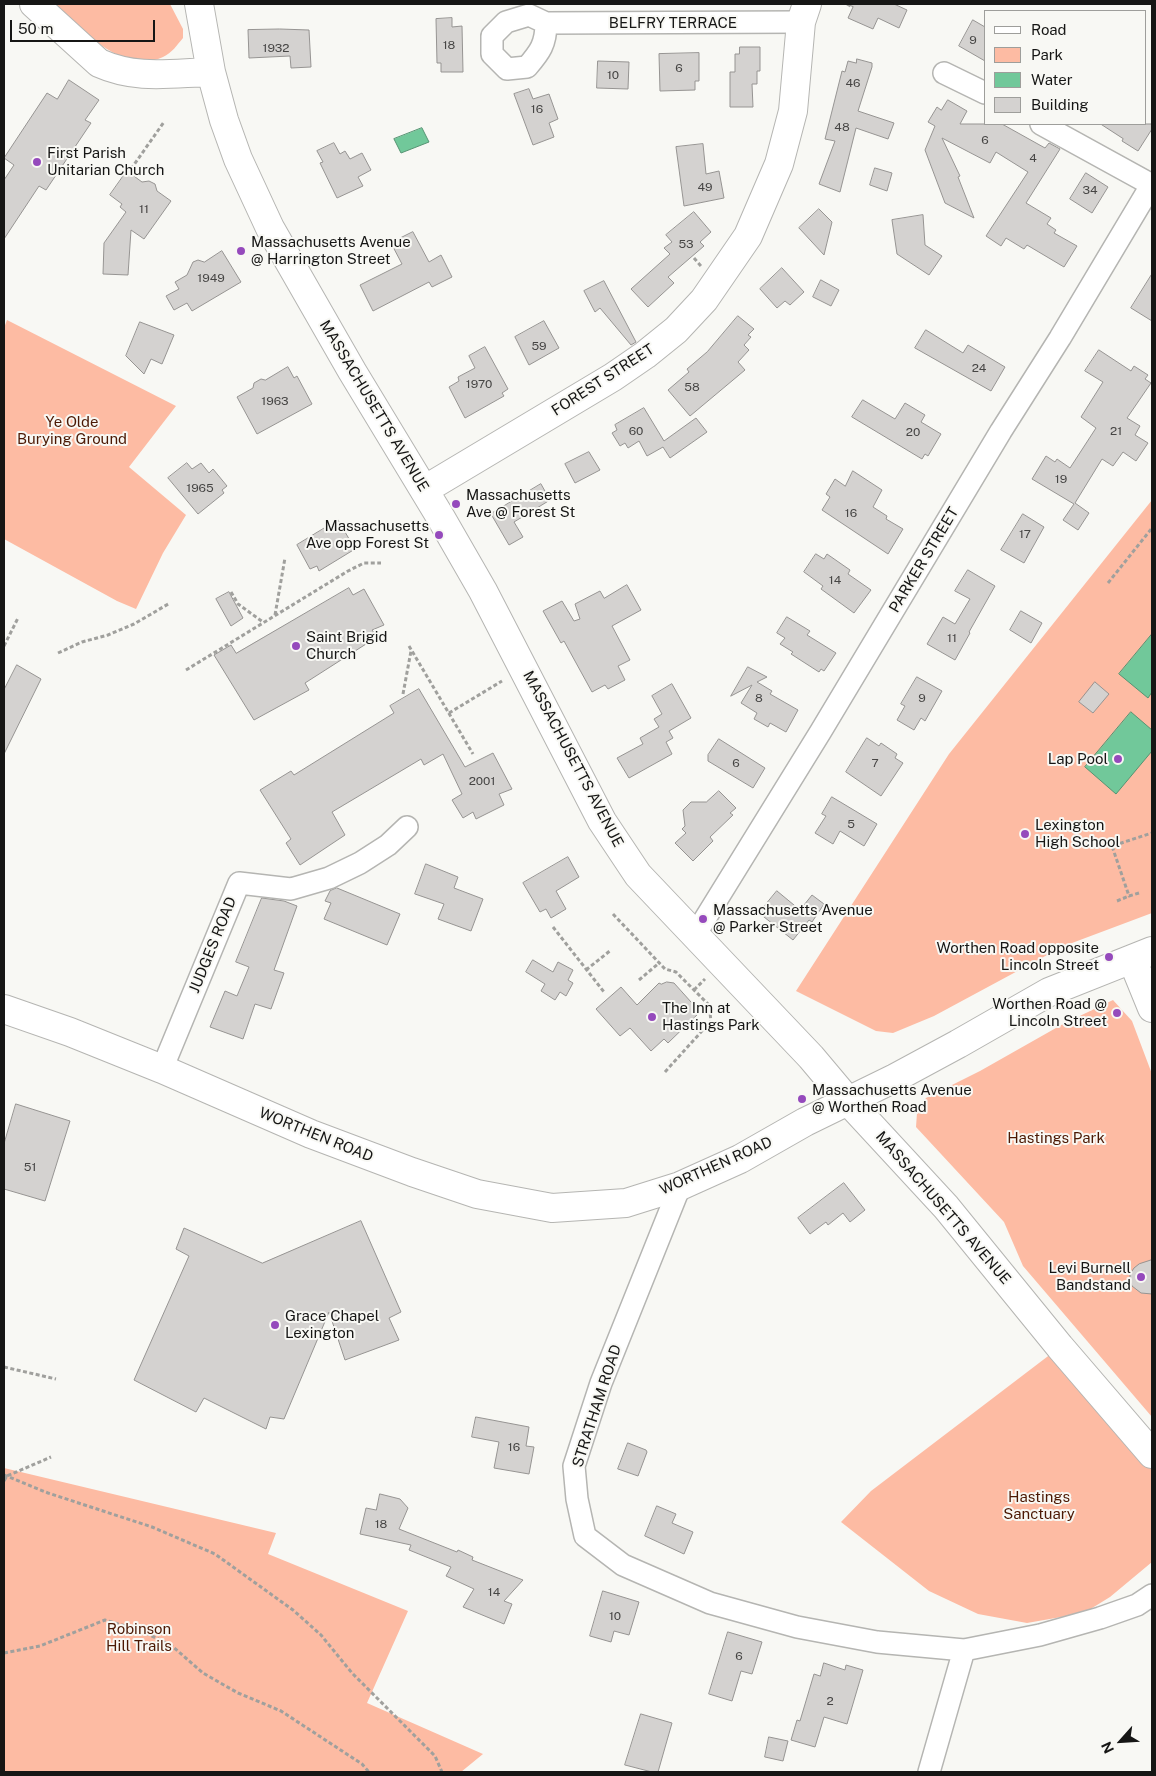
<!DOCTYPE html>
<html>
<head>
<meta charset="utf-8">
<style>
	body { margin:0 }
	#map { position:relative; width:1156px; height:1776px; overflow:hidden; background:#f8f8f4; font-family:"Public Sans",sans-serif }
	canvas { display:block }
	.frame { position:absolute; inset:0; border:5px solid #161615; pointer-events:none }
	.legend { position:absolute; left:984px; top:10px; width:162px; height:115px; box-sizing:border-box; background:#f8f8f4; border:1px solid #9e9e9b; margin:0; padding:6px 9px; list-style:none; font-size:15px; color:#161615 }
	.legend li { display:flex; align-items:center; gap:10px; height:25px }
	.legend b { width:25px; border:1px solid #9e9e9b }
	.north { position:absolute; left:1096px; top:1716px; width:50px; height:50px; -webkit-text-stroke:4px #f8f8f4; paint-order:stroke; rotate:244deg; font-size:14px; font-weight:700; line-height:20px; text-align:center; color:#161615 }
	.north::after { content:''; display:block; margin:auto; width:18px; height:22px; background:#161615; clip-path:polygon(50% 0,100% 100%,50% 72%,0 100%) }
	.scale { position:absolute; left:10px; top:20px; width:145px; height:22px; box-sizing:border-box; border:2px solid #161615; border-top:0; padding-left:6px; font-size:15px; line-height:18px; white-space:nowrap; color:#161615; -webkit-text-stroke:4px #f8f8f4; paint-order:stroke }
</style>
</head>
<body>
<div id="map">
<canvas width="1156" height="1776"></canvas>
<div class="frame"></div>
<ul class="legend">
<li><b style="height:6px;background:#fff"></b>Road</li>
<li><b style="height:14px;background:#fdbba3"></b>Park</li>
<li><b style="height:14px;background:#71c89a"></b>Water</li>
<li><b style="height:14px;background:#d4d2d0"></b>Building</li>
</ul>
<div class="north">N</div>
<div class="scale">50 m</div>
</div>
<script>
const c = document.querySelector('canvas').getContext('2d');
c.lineJoin = 'round';
function fill(path, color) { c.fillStyle = color; c.fill(path, 'evenodd'); }
function strokePath(path, color, width, dash) { c.strokeStyle = color; c.lineWidth = width; c.lineCap = dash ? 'butt' : 'round'; c.setLineDash(dash || []); c.stroke(path); }
function write(font, color, halo, rows, align = 'center') {
  c.font = font + ' "Public Sans",sans-serif'; c.lineWidth = 4; c.setLineDash([]); c.textBaseline = 'middle'; c.strokeStyle = halo; c.fillStyle = color; for (const [text, x, y, turn = 0] of rows) {
    c.save(); c.translate(x, y); c.rotate((+turn || 0) * Math.PI / 180); c.textAlign = isNaN(turn) ? turn : align; if (halo) c.strokeText(text, 0, 0); c.fillText(text, 0, 0); c.restore();
  }
}
fill(new Path2D(`
	M54,4H170L183,29V38C177,45 172,53 163,57C122,76 81,28 54,4Z
	M7,320L176,406L129,467L186,515L163,553L136,609L117,601L4,539V328Z
	M1152,500V913L1064,946L934,1016L893,1033L876,1031L796,991L949,754Z
	M1113,1000L1132,1021L1152,1074V1417L1023,1266L1004,1222L916,1127L917,1113L926,1098L980,1071L1063,1024Z
	M1060,1347L1152,1454V1562L1110,1597L1084,1613L1027,1623L978,1614L929,1591L841,1522L871,1491Z
	M4,1468L276,1533L268,1554L408,1611L367,1703L483,1754L461,1772H4Z`), '#fdbba3');
const water = new Path2D(`
	M422,128L429,142L401,153L394,139Z
	M1152,634V692L1148,698L1119,674Z
	M1131,712L1152,730V751L1116,794L1085,767Z`);
fill(water, '#71c89a');
strokePath(water, '#569372', 1);
const building = new Path2D(`
	M847,4H894L907,10L899,28L878,18L873,29L848,18L853,7Z
	M452,18V27L462,26L463,72H441V63H437L436,19Z
	M973,20L985,27V61L959,46Z
	M280,29L309,30L311,67L291,68L290,56L249,58L248,30Z
	M740,47H760V71H757V84H752L753,107H730V72H735V54H739Z
	M699,53V81H695V90L660,91L659,54Z
	M857,59L872,63V67L858,111L894,123L888,139L856,128L840,192L819,184L835,141L825,139L842,71L845,72L848,61L856,63Z
	M598,61L629,62L628,89L597,88Z
	M69,80L99,100L85,120L91,123L46,190L39,186L4,239V180L14,165L4,158L47,93L57,99Z
	M529,89L533,99L549,94L558,119L549,123L554,137L533,145L514,94Z
	M948,100L967,111L960,124H1002L1045,148L1049,143L1060,149L1026,203L1051,218L1047,224L1056,230L1054,233L1077,246L1064,267L1027,245L1024,249L1006,238L1001,246L986,236L1028,172L996,152L990,163L942,138L960,176L958,177L974,218L945,203L925,150L935,126L928,122L937,107L941,110Z
	M1101,124H1152V129L1138,151L1122,141L1123,139Z
	M334,143L340,154L345,151L350,159L362,153L371,170L358,177L363,186L337,198L320,163L323,162L317,151Z
	M703,144L706,174L719,171L724,198L684,206L676,147Z
	M875,168L892,173L887,191L870,185Z
	M127,171L142,182L149,181L155,184L157,191L171,201L144,239L131,230L128,275L103,274L104,243L126,212L120,207L122,204L110,195Z
	M1086,173L1108,187L1092,213L1070,199Z
	M819,209L832,222L824,255L799,228Z
	M694,212L711,232L700,242L704,246L668,277L674,283L648,307L631,289L670,254L664,248L672,242L666,235Z
	M923,215L925,245L942,256L929,275L897,254L892,220Z
	M413,232L429,262L441,255L452,277L432,287L429,282L373,311L360,285L402,264L391,243Z
	M222,251L241,282L192,311L187,303L174,310L166,296L179,289L175,282L187,275L193,262L198,260L204,262Z
	M782,268L804,292L790,305L785,301L777,308L760,289Z
	M1152,274V321L1131,308Z
	M821,280L839,290L831,306L813,297Z
	M604,281L636,342L631,345L600,308L595,312L584,291Z
	M738,316L754,329L748,335L751,337L744,345L749,350L738,362L745,370L690,416L668,390L689,372L687,369L707,352Z
	M544,321L559,348L529,365L515,337Z
	M140,322L174,335L162,364L151,359L144,374L126,356Z
	M926,330L963,353L968,345L1005,367L991,391L915,348Z
	M485,347L508,389L502,393L504,396L465,418L449,387L459,381L458,377L475,368L469,356Z
	M1099,350L1131,371L1134,366L1148,375L1145,379L1151,383L1127,418L1140,426L1135,435L1148,443L1136,461L1123,452L1113,466L1102,459L1075,503L1089,513L1078,530L1063,520L1074,504L1032,479L1046,456L1055,462L1057,459L1070,468L1096,428L1081,417L1103,382L1085,371Z
	M288,367L294,378L297,376L312,404L257,434L237,397L253,388L254,383L261,379L265,380Z
	M863,400L895,419L905,403L925,415L921,422L941,434L928,456L925,454L922,459L852,417Z
	M644,408L664,441L696,418L707,432L670,458L663,447L647,456L639,441L628,448L625,443L620,446L612,433L617,430L615,425Z
	M589,452L600,470L575,483L565,464Z
	M187,463L192,469L201,463L209,473L213,469L227,486L222,490L224,493L198,514L168,478Z
	M853,471L882,490L873,507L887,516L886,519L903,529L888,554L822,510L830,497L826,494L835,479L845,486Z
	M541,484L550,500L514,522L523,537L509,545L491,514Z
	M1023,514L1044,527L1024,563L1001,550Z
	M338,520L355,549L319,571L317,566L310,569L297,545Z
	M816,554L824,559L827,554L850,570L848,574L871,590L854,613L821,589L823,586L804,572Z
	M968,570L995,586L969,632L970,633L955,660L927,644L943,617L955,624L970,599L955,591Z
	M627,585L641,610L612,626L630,660L618,666L625,680L608,689L605,685L592,692L564,641L561,643L543,611L562,601L574,621L580,619L575,604L600,591L604,598Z
	M349,588L353,595L364,589L384,625L372,630L377,637L305,683L309,690L254,720L214,655L231,645L236,653Z
	M229,592L243,618L231,626L216,599Z
	M1021,611L1042,623L1031,643L1010,630Z
	M787,617L810,631L807,635L836,653L824,671L821,669L819,672L791,654L793,652L780,644L785,638L777,633Z
	M17,665L41,679L4,754V690Z
	M748,667L767,677L757,682L772,691L770,694L798,710L786,732L770,723L768,727L754,719L757,713L741,703L752,685L731,696Z
	M917,677L942,691L925,721L921,718L914,730L897,720L905,706L901,704Z
	M1095,682L1109,694L1093,713L1079,702Z
	M672,684L691,718L669,731L673,738L666,742L672,754L629,778L617,758L643,744L640,738L659,727L654,719L662,714L652,696Z
	M419,689L465,767L493,753L512,789L499,794L504,805L476,819L473,812L463,818L452,800L462,794L443,754L424,765L421,759L332,812L345,835L300,865L286,843L291,839L260,790L291,771L294,775L394,713L390,706Z
	M867,738L879,746L881,743L897,754L895,758L903,763L881,796L846,772Z
	M719,739L765,768L753,788L708,761V755Z
	M719,791L736,808L730,813L733,815L710,837L713,841L693,861L675,843L686,833L682,829L685,826L683,810L691,802H706Z
	M832,797L877,824L864,846L840,831L833,844L815,833L826,816L822,814Z
	M568,857L579,877L556,891L566,909L551,918L546,909L540,912L523,883Z
	M426,864L458,877L454,888L483,899L471,931L438,919L444,904L415,894Z
	M337,888L400,914L387,945L324,919L331,903L325,901L330,891Z
	M777,891L800,910L812,895L824,904L812,922L809,920L793,940L759,913Z
	M262,898L284,901L297,906L274,970L284,973L271,1009L255,1004L243,1039L210,1027L225,991L237,996L249,967L236,962Z
	M533,960L553,972L558,962L573,970L568,980L573,983L566,996L560,992L555,1000L541,991L545,984L526,972Z
	M667,982L674,983L700,1012L668,1043L664,1039L651,1051L630,1028L620,1036L596,1009L621,987L637,1005L659,983L661,984Z
	M16,1104L70,1121L45,1201L4,1189V1144Z
	M844,1183L865,1210L850,1222L843,1213L828,1225L826,1222L810,1234L798,1218Z
	M361,1221L401,1312L389,1318L399,1340L345,1360L329,1312L284,1419L270,1417L266,1429L204,1398L196,1412L134,1380L189,1256L176,1249L184,1228L262,1263Z
	M1152,1260V1294L1141,1293L1132,1286L1130,1281V1274L1134,1268L1139,1264Z
	M476,1417L529,1427L526,1446L534,1447L529,1474L494,1468L499,1442L472,1437Z
	M628,1443L646,1450L647,1452L638,1476L618,1469Z
	M380,1494L400,1499L408,1508L399,1529L457,1552L458,1550L473,1557L472,1560L523,1580L504,1601L512,1604L504,1624L463,1607L474,1589L446,1576L451,1567L409,1550L411,1545L360,1534L366,1508L376,1510Z
	M657,1506L676,1514L672,1523L693,1532L684,1554L645,1536Z
	M603,1591L639,1602L629,1635L614,1631L611,1642L590,1636Z
	M728,1632L762,1642L752,1674L741,1671L732,1701L709,1694Z
	M824,1663L845,1670L846,1665L863,1670L847,1724L824,1717L815,1747L791,1740L797,1720L800,1721L814,1674L820,1676Z
	M641,1714L672,1723L658,1772H652L625,1765Z
	M769,1737L788,1741L783,1761L765,1757Z`);
fill(building, '#d4d2d0');
strokePath(building, '#969492', 1);
const street = new Path2D(`
	M546,23L529,15L506,22L492,36V54L507,69L527,67C540,52 546,44 546,23L801,22
	M944,73L985,93
	M1041,124L1152,185
	M695,935L821,731L1001,431L1060,338L1152,184
	M162,1069L239,883L291,889L329,878L360,863L388,845L407,827
	M680,1186L601,1383L574,1466L577,1499L585,1536L623,1565L710,1603L797,1627L877,1642L964,1650L1040,1635L1100,1618L1137,1605L1152,1595
	M929,1772L964,1650`);
const secondary = new Path2D(`
	M34,4L99,63C137,80 171,73 211,72
	M199,4L211,72L224,120L238,159L270,228L352,371L441,518L483,591L602,821L638,875L811,1057L848,1101L946,1207L1060,1347L1152,1454
	M424,490L613,377L645,355L676,330L704,300L748,236L779,164L793,111L801,22L807,4
	M1132,959L1152,1008
	M4,1009L70,1032L162,1069L311,1134L412,1172L477,1194L552,1208L626,1203L680,1186L740,1159L805,1122L895,1078L958,1044L1049,992L1152,951`);
strokePath(street, '#b5b5b2', 24);
strokePath(secondary, '#b5b5b2', 30);
strokePath(new Path2D(`
	M847,4L851,6
	M131,169L164,122
	M694,258L701,266
	M1108,583L1152,528
	M231,592L238,604L263,622
	M275,615L285,558
	M4,646L18,618
	M409,646L473,754
	M58,653L82,642L108,635L134,624L170,603
	M186,670L348,571L364,563H381
	M403,694L411,651
	M449,713L502,681
	M1139,893L1129,896L1112,846L1152,833
	M1117,901L1129,896
	M613,914L665,969L676,972L709,1005L711,1021L664,1073
	M553,927L604,992
	M586,970L611,950
	M639,980L659,963
	M694,990L705,979
	M4,1367L56,1379
	M4,1475L48,1493L152,1527L215,1554L293,1610L321,1635L352,1673L435,1756L442,1772
	M4,1481L7,1476L51,1457
	M4,1653L40,1646L105,1620L142,1631L172,1646L203,1673L238,1693L281,1711L362,1764L369,1772`), '#a0a09d', 3, [4, 2.5]);
strokePath(street, '#fff', 21);
strokePath(secondary, '#fff', 28);
for (const [x, y, r, color] of [
	[37,162,5,"#954abc"],
	[241,251,5,"#954abc"],
	[456,504,5,"#954abc"],
	[439,535,5,"#954abc"],
	[296,646,5,"#954abc"],
	[1118,759,5,"#954abc"],
	[1025,834,5,"#954abc"],
	[703,919,5,"#954abc"],
	[1109,957,5,"#954abc"],
	[1117,1013,5,"#954abc"],
	[652,1017,5,"#954abc"],
	[802,1099,5,"#954abc"],
	[1141,1277,5,"#954abc"],
	[275,1325,5,"#954abc"]
]) { const dot = new Path2D(); dot.arc(x, y, r, 0, 2 * Math.PI); c.fillStyle = color; c.fill(dot); strokePath(dot, '#f8f8f4', 2); }
write('12px', '#464544', null, [
	["9",973,40],
	["18",449,45],
	["1932",276,48],
	["6",679,68],
	["10",613,75],
	["46",853,83],
	["16",537,109],
	["48",842,127],
	["6",985,140],
	["4",1033,158],
	["49",705,187],
	["34",1090,190],
	["11",144,209],
	["53",686,244],
	["1949",211,278],
	["59",539,346],
	["24",979,368],
	["1970",479,384],
	["58",692,387],
	["1963",275,401],
	["60",636,431],
	["21",1116,431],
	["20",913,432],
	["19",1061,479],
	["1965",200,488],
	["16",851,513],
	["17",1025,534],
	["14",835,580],
	["11",952,638],
	["8",759,698],
	["9",922,698],
	["6",736,763],
	["7",875,763],
	["2001",482,781],
	["5",851,824],
	["51",30,1167],
	["16",514,1447],
	["18",381,1524],
	["14",494,1592],
	["10",615,1616],
	["6",739,1656],
	["2",830,1701]
]);
write('15px', '#161615', '#f8f8f4', [
	["BELFRY TERRACE",673,23],
	["FOREST STREET",603,380,-33],
	["MASSACHUSETTS AVENUE",374,406,59],
	["PARKER STREET",924,560,-59],
	["MASSACHUSETTS AVENUE",573,759,62],
	["JUDGES ROAD",213,945,-68],
	["WORTHEN ROAD",316,1135,22],
	["WORTHEN ROAD",716,1166,-24],
	["MASSACHUSETTS AVENUE",943,1208,49],
	["STRATHAM ROAD",597,1406,-72]
]);
write('15px', '#161615', '#f8f8f4', [
	["First Parish",47,153],
	["Unitarian Church",47,170],
	["Massachusetts Avenue",251,242],
	["@ Harrington Street",251,259],
	["Massachusetts",466,495],
	["Ave @ Forest St",466,512],
	["Massachusetts",429,526,"right"],
	["Ave opp Forest St",429,543,"right"],
	["Saint Brigid",306,637],
	["Church",306,654],
	["Lap Pool",1108,759,"right"],
	["Lexington",1035,825],
	["High School",1035,842],
	["Massachusetts Avenue",713,910],
	["@ Parker Street",713,927],
	["Worthen Road opposite",1099,948,"right"],
	["Lincoln Street",1099,965,"right"],
	["Worthen Road @",1107,1004,"right"],
	["Lincoln Street",1107,1021,"right"],
	["The Inn at",662,1008],
	["Hastings Park",662,1025],
	["Massachusetts Avenue",812,1090],
	["@ Worthen Road",812,1107],
	["Levi Burnell",1131,1268,"right"],
	["Bandstand",1131,1285,"right"],
	["Grace Chapel",285,1316],
	["Lexington",285,1333]
], 'left');
write('15px', '#4c1904', '#f8f8f4', [
	["Ye Olde",72,422],
	["Burying Ground",72,439],
	["Hastings Park",1056,1138],
	["Hastings",1039,1497],
	["Sanctuary",1039,1514],
	["Robinson",139,1629],
	["Hill Trails",139,1646]
]);
</script>
</body>
</html>
